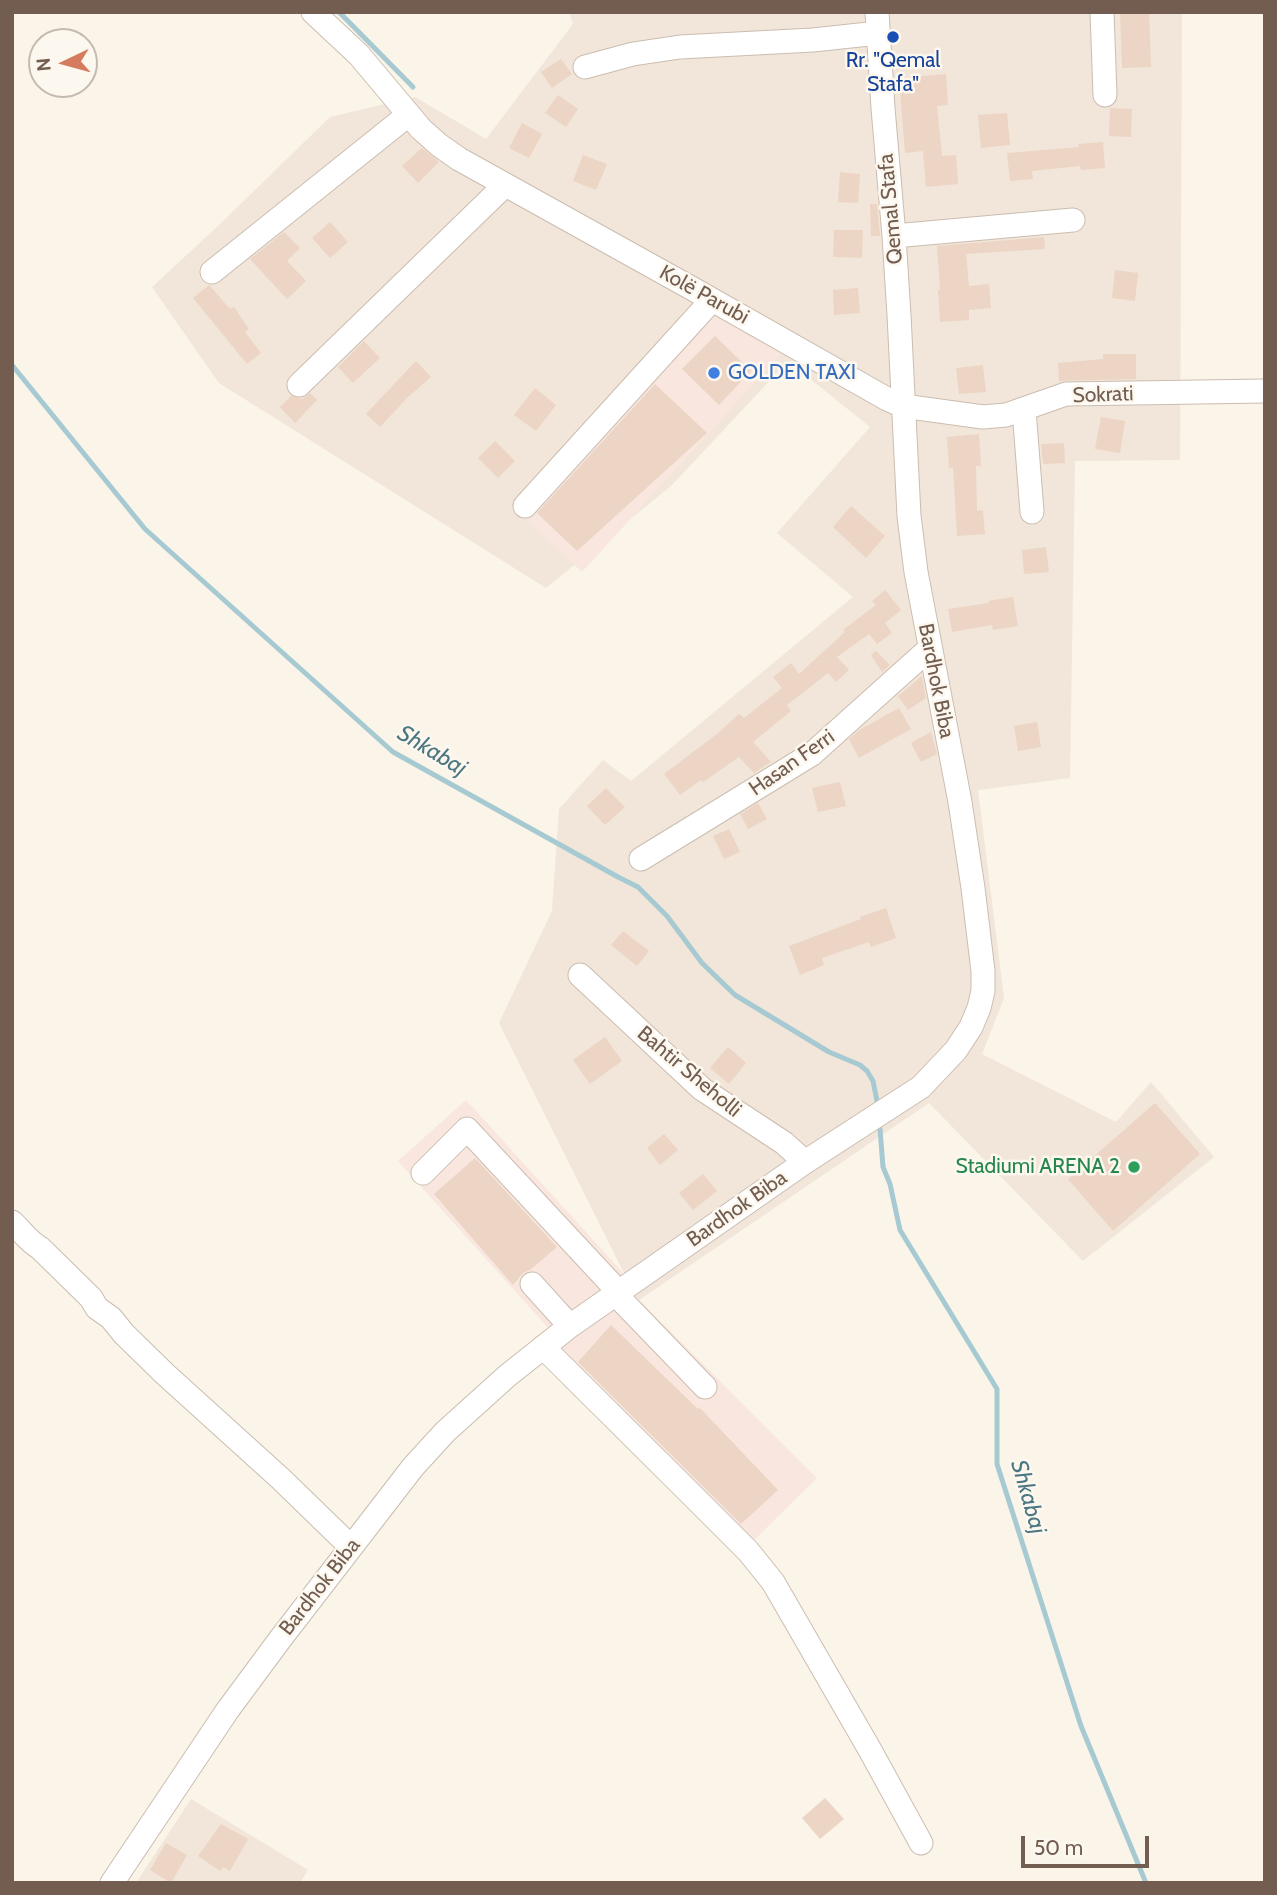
<!DOCTYPE html>
<html>
<head>
<meta charset="utf-8">
<style>
	body { margin:0 }
	#map { position:relative; width:1277px; height:1895px; overflow:hidden; background:#faf4e9; font-family:Cabin,sans-serif }
	canvas { display:block }
	.frame { position:absolute; inset:0; border:14px solid #725d50; pointer-events:none }
	.north { position:absolute; left:28px; top:28px; width:70px; height:70px; box-sizing:border-box; background:#fdf8ef; border:2px solid #c5baaf; border-radius:50%; rotate:265deg; font-size:19px; font-weight:700; line-height:28px; text-align:center; color:#725d50 }
	.north::after { content:''; display:block; margin:auto; width:24px; height:32px; background:#d57c5e; clip-path:polygon(50% 0,100% 100%,50% 72%,0 100%) }
	.scale { position:absolute; left:1021px; top:1836px; width:128px; height:32px; box-sizing:border-box; border:4px solid #725d50; border-top:0; padding-left:9px; font-size:21px; line-height:24px; white-space:nowrap; color:#725d50; -webkit-text-stroke:5px #fdf8ef; paint-order:stroke }
</style>
</head>
<body>
<div id="map">
<canvas width="1277" height="1895"></canvas>
<div class="frame"></div>
<div class="north">N</div>
<div class="scale">50 m</div>
</div>
<script>
const c = document.querySelector('canvas').getContext('2d');
c.lineJoin = 'round';
function fill(path, color) { c.fillStyle = color; c.fill(path, 'evenodd'); }
function strokePath(path, color, width, dash) { c.strokeStyle = color; c.lineWidth = width; c.lineCap = dash ? 'butt' : 'round'; c.setLineDash(dash || []); c.stroke(path); }
function write(font, color, halo, rows, align = 'center') {
  c.font = font + ' Cabin,sans-serif'; c.lineWidth = 5; c.setLineDash([]); c.textBaseline = 'middle'; c.strokeStyle = halo; c.fillStyle = color; for (const [text, x, y, turn = 0] of rows) {
    c.save(); c.translate(x, y); c.rotate((+turn || 0) * Math.PI / 180); c.textAlign = isNaN(turn) ? turn : align; if (halo) c.strokeText(text, 0, 0); c.fillText(text, 0, 0); c.restore();
  }
}
fill(new Path2D(`
	M569,12H1182L1180,460L1075,461L1070,778L978,790L1004,998L982,1054L1116,1122L1151,1082L1214,1157L1083,1261L929,1103L639,1300L625,1275L499,1023L552,911L559,809L603,760L631,781L853,597L777,533L870,427L788,361L672,485L546,588L219,383L152,287L219,225L330,117L415,97L486,139L573,24Z
	M191,1799L308,1870L300,1883H136Z`), '#f1e6d9');
fill(new Path2D(`
	M714,313L783,352L582,572L521,515Z
	M466,1100L625,1275L639,1300L817,1478L738,1556L545,1366L551,1331L398,1161Z`), '#f9e7df');
strokePath(new Path2D(`
	M339,12L413,87
	M12,365L145,529L393,752L618,877L638,887L667,916L702,963L735,995L829,1052L860,1065L867,1071L873,1081L877,1101
	M880,1129L883,1167L890,1184L900,1230L997,1389V1464L1081,1726L1146,1883`), '#a7cad2', 5);
fill(new Path2D(`
	M1120,12H1149L1151,67L1122,68Z
	M561,59L572,74L552,88L541,72Z
	M946,74L948,105L937,106L942,156L956,155L958,184L926,187L923,151L905,153L899,78Z
	M558,95L578,109L566,127L545,113Z
	M1110,108L1132,109L1131,137L1109,136Z
	M1007,113L1010,145L981,148L978,115Z
	M522,123L542,134L529,158L509,148Z
	M1103,142L1105,168L1081,170L1080,166L1032,171L1033,179L1010,181L1007,153L1079,147L1078,144Z
	M422,148L439,162L418,183L402,166Z
	M583,155L607,164L596,190L573,181Z
	M840,172L860,174L858,203L838,202Z
	M870,204H877L880,236H871Z
	M330,222L348,242L330,258L312,238Z
	M834,230H863L862,258L833,257Z
	M284,232L300,248L287,261L306,281L287,299L250,259Z
	M1044,237L1045,249L966,254L969,286L989,284L991,308L969,310V320L940,322L938,290L940,289L937,246Z
	M1115,270L1138,273L1135,301L1112,298Z
	M209,285L230,309L234,307L249,329L245,332L261,353L247,364L193,298Z
	M858,288L860,313L834,315L833,290Z
	M715,336L751,371L719,405L682,369Z
	M364,341L380,358L353,383L338,367Z
	M1103,354H1136V379L1059,381L1058,363L1103,359Z
	M416,361L431,377L407,398L380,427L366,414Z
	M983,365L986,392L959,394L956,368Z
	M655,384L707,433L577,551L537,513Z
	M535,388L556,405L536,431L514,415Z
	M310,393L317,400L295,423L280,407L291,396L302,399Z
	M1101,417L1125,421L1120,453L1095,449Z
	M979,434L981,466H976L977,511L983,510L985,534L957,536L953,467L949,468L947,437Z
	M495,441L515,461L498,478L478,458Z
	M1064,443L1065,463L1043,464L1041,444Z
	M851,506L885,536L866,558L833,527Z
	M1046,547L1049,572L1024,574L1022,550Z
	M885,590L901,610L885,623L892,633L877,644L869,634L837,657L849,670L836,682L828,673L787,705L791,711L753,742L771,762L754,773L739,757L703,782L701,780L680,795L664,774L717,734L739,714L744,718L782,688L773,677L791,663L799,674L845,632L843,630L876,605L872,601Z
	M1013,597L1018,626L993,630L992,625L952,632L948,609L989,603L988,601Z
	M876,651L890,665L882,672L871,655Z
	M922,676L926,698L908,710L898,696Z
	M899,708L911,729L859,758L849,739L861,729Z
	M1037,722L1041,747L1018,751L1014,726Z
	M931,732L937,754L921,762L911,743Z
	M840,782L846,806L818,812L812,788Z
	M606,788L625,807L605,825L587,806Z
	M758,803L767,819L748,829L740,814Z
	M729,829L740,852L724,859L713,836Z
	M886,908L896,938L871,947L869,942L822,958L824,965L800,975L789,946L861,919L860,917Z
	M623,931L649,951L637,966L611,945Z
	M605,1037L622,1061L590,1084L573,1060Z
	M728,1047L746,1063L729,1084L710,1068Z
	M1155,1103L1200,1154L1113,1231L1068,1179Z
	M664,1134L678,1150L660,1165L647,1148Z
	M475,1158L557,1247L530,1270L523,1273L513,1285L434,1194Z
	M703,1174L717,1191L693,1210L679,1193Z
	M611,1325L698,1409L699,1407L778,1490L741,1524L578,1362Z
	M825,1798L844,1819L820,1839L802,1818Z
	M221,1824L248,1839L230,1871L223,1867L220,1871L198,1856Z
	M166,1843L187,1855L171,1883L150,1870Z`), '#ecd5c4');
const minor = new Path2D(`
	M313,12L359,55L421,129L439,145L459,159L693,289L887,399L903,406L983,417L1006,415L1066,394L1265,391
	M1102,12L1105,95
	M585,67L633,54L680,47L813,40L878,33
	M894,236L1073,220
	M212,272L408,115
	M299,385L504,186
	M1024,410L1032,512
	M525,506L712,300
	M641,859L812,754L929,649
	M580,975L702,1089L784,1143L805,1162
	M423,1173L467,1129L615,1288L623,1302L705,1387
	M12,1222C22,1231 29,1242 40,1248L91,1298L97,1308L111,1318L124,1334L165,1374L281,1479L351,1547
	M532,1284L570,1326
	M543,1347L721,1524L748,1551L773,1582L870,1750L921,1843
	M112,1883L227,1711L281,1638L413,1467L445,1432L507,1376L570,1326L805,1162L921,1087L956,1050L971,1027L979,1008L983,991V971L973,888L960,802L916,572L909,516L899,315L894,236L883,108L877,12`);
strokePath(minor, '#cbbdb0', 25);
strokePath(minor, '#fff', 23);
for (const [x, y, r, color] of [
	[893,37,7,"#1a4fb4"],
	[714,373,7,"#3f7fe0"],
	[1134,1167,7,"#2e9e5b"]
]) { const dot = new Path2D(); dot.arc(x, y, r, 0, 2 * Math.PI); c.fillStyle = color; c.fill(dot); strokePath(dot, '#fdf8ef', 2.5); }
write('21px', '#164399', '#fdf8ef', [
	["Rr. \"Qemal",893,61],
	["Stafa\"",893,85]
]);
write('21px', '#725d50', '#fdf8ef', [
	["Qemal Stafa",891,209,-95],
	["Kolë Parubi",704,295,29],
	["Sokrati",1103,395,-2],
	["Bardhok Biba",936,681,79],
	["Hasan Ferri",792,763,-35],
	["Bahtir Sheholli",689,1072,40],
	["Bardhok Biba",737,1209,-35],
	["Bardhok Biba",320,1587,-52]
]);
write('21px', '#366cbe', '#fdf8ef', [
	["GOLDEN TAXI",728,373]
], 'left');
write('21px', '#27864d', '#fdf8ef', [
	["Stadiumi ARENA 2",1120,1167]
], 'right');
write('italic 23px', '#4c7782', '#fdf8ef', [
	["Shkabaj",432,751,31],
	["Shkabaj",1028,1497,74]
]);
</script>
</body>
</html>
